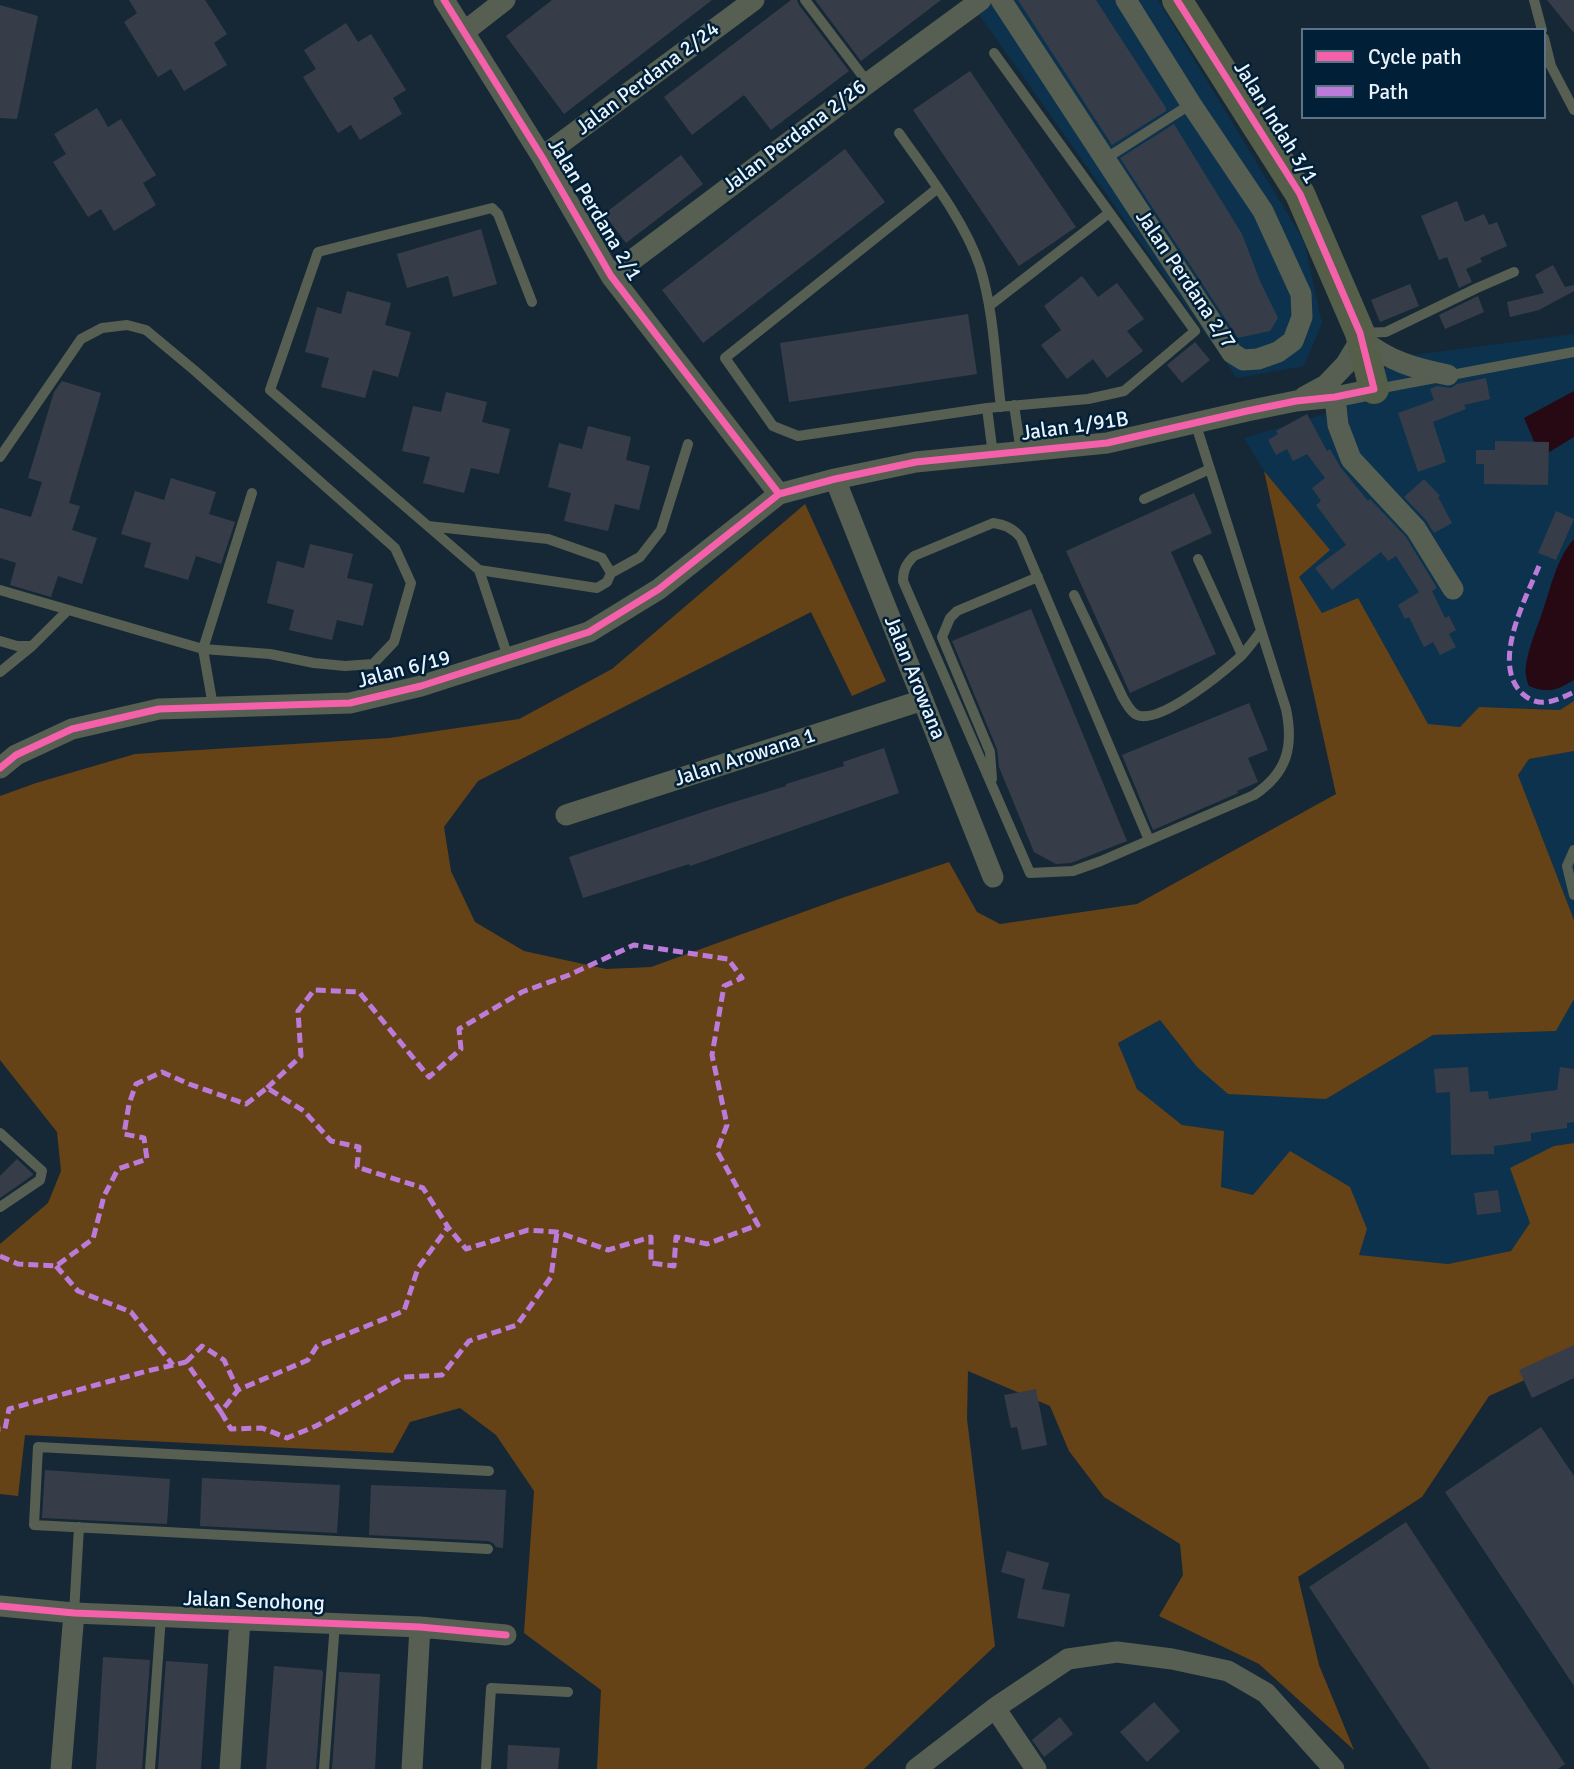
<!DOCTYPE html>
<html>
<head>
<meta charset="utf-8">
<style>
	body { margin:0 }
	#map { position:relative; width:1574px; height:1769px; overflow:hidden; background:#162836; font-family:Signika,sans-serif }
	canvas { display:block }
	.legend { position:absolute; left:1301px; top:28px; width:245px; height:91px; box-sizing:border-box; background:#012038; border:2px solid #5d7487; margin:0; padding:9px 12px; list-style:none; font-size:21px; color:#e8f3fd }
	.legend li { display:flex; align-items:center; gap:14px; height:35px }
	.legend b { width:35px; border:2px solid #5d7487 }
</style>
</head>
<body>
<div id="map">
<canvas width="1574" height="1769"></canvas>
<ul class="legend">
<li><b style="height:9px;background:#f560ab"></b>Cycle path</li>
<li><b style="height:9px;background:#bd7bd9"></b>Path</li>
</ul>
</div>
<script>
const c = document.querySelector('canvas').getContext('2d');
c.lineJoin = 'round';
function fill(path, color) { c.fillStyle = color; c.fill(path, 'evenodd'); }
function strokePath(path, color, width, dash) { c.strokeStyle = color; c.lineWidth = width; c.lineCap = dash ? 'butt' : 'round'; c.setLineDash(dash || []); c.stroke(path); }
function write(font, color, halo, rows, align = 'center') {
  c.font = font + ' Signika,sans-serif'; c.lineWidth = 5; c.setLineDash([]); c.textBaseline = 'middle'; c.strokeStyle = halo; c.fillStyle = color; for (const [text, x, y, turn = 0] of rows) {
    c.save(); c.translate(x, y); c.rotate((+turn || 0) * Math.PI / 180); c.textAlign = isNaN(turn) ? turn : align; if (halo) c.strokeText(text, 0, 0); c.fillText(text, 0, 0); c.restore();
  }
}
fill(new Path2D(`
	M996,0H1158L1304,241L1322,323L1304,366L1237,378L978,13Z
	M1574,334V701L1560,710L1479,707L1460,727L1428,725L1358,598L1322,613L1299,577L1329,550L1264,471L1244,438L1342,409L1377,388L1391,358Z
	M1574,751V920L1518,775L1529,759Z
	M1574,999V1143L1554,1146L1531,1223L1511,1251L1448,1264L1358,1255L1253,1195L1221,1187L1224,1132L1182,1125L1137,1089L1118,1043L1160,1020L1197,1067L1326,1099L1433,1035L1556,1031Z`), '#0c324d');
fill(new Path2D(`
	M1264,471L1330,550L1299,577L1322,613L1358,598L1428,724L1460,727L1479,707L1560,710L1574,701V751L1529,759L1518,775L1574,920V999L1556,1031L1433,1035L1326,1099L1228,1094L1197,1067L1160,1020L1118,1043L1137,1089L1182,1125L1224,1131L1221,1187L1253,1195L1290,1151L1350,1187L1367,1229L1359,1255L1448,1264L1511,1251L1530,1223L1510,1168L1554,1146L1574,1143V1358L1489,1396L1422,1497L1298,1577L1319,1665L1354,1750L1259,1664L1159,1616L1183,1575L1180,1544L1104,1497L1069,1451L1050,1406L968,1371L967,1419L995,1646L864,1769H597L601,1690L524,1633L534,1491L496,1435L460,1408L410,1422L393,1453L25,1435L18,1496L0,1494V1244L48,1203L61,1171L57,1132L0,1060V796L36,783L135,754L389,738L519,719L612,669L805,504L886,681L852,696L811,612L478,781L444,827L451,871L475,922L524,951L606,969L651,967L842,898L949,862L977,912L1000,924L1137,904L1336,794Z`), '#664217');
fill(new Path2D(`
	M1574,391V437L1546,454L1536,446L1524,418Z
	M1574,539V680C1557,690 1549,694 1529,686C1526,679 1525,673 1526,665C1529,647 1536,630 1542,613C1551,588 1556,559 1574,539Z`), '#270914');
fill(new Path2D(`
	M129,0H205L227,34L214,43L227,65L184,91L171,69L158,77L124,22L137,13Z
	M552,0H712L564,114L506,36Z
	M791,0H797L799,5L849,71L771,130L744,95L692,135L664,97Z
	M815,0H941L861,61Z
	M1018,0H1096L1166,108V111L1112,145Z
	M1547,0H1574V33Z
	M0,5L38,16L17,119L0,118Z
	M346,23L358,42L371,34L406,90L393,98L402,114L360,140L351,125L338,133L303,77L316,69L304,50Z
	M970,71L1076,227L1019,266L913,110Z
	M97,108L108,127L121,119L156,175L143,183L156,205L114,231L101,209L88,217L53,162L66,154L54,134Z
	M1174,124L1242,234L1260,281L1278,318L1270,331L1238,338L1120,158Z
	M845,149L885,202L703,343L662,290Z
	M681,155L703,184L626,243L604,214Z
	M1457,201L1465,222L1484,214L1489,225L1497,222L1507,246L1480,258L1482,262L1466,269L1472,282L1459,288L1447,257L1439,260L1421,216Z
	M481,229L497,284L453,297L448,276L407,288L397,254Z
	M1553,265L1565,287L1574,285V291L1539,310L1510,317L1507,302L1544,293L1535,275Z
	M1082,276L1098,297L1117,283L1144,319L1127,331L1143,351L1107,378L1093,359L1067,379L1041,345L1061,330L1044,306Z
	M1410,284L1419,306L1380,322L1371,300Z
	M347,291L391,303L385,325L411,332L398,377L373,370L365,398L321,387L329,358L305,352L317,307L341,314Z
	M1478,296L1484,312L1445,329L1439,315Z
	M968,314L977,374L789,402L780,343Z
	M1195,342L1210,360L1182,383L1167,365Z
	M1486,378L1490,399L1464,405L1466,409L1433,422L1446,462L1418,472L1398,413L1434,400L1430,389L1437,386L1451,388L1457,384Z
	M62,381L101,393L69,503L80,506L72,530L97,538L82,584L58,576L51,597L10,585L16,563L0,558V508L31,517L42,482L28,478L54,392Z
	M446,392L487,402L482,422L510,429L499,474L471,468L464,493L423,483L430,457L402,451L413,406L441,412Z
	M1307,414L1327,451L1330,449L1341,468L1368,501L1370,499L1406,537L1437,588L1432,591L1445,618L1449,616L1456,630L1449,634L1456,647L1440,655L1433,642L1424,647L1409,617L1405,619L1398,605L1419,592L1396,556L1388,561L1381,552L1332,590L1315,568L1346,545L1316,505L1321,501L1312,488L1325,478L1307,454L1293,461L1287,449L1276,455L1268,440L1278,434L1276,431Z
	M588,426L631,437L626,460L650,466L639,510L615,504L608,531L564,521L571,493L548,487L559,443L582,449Z
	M1495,441L1549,442L1548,485L1484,484V464H1476V450H1495Z
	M171,478L216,492L209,514L235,522L221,564L196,556L188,580L144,567L151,543L121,534L135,491L164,500Z
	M1424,479L1440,496L1438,497L1452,523L1434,533L1426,520L1404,497Z
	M1194,493L1212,533L1171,552L1216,654L1130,693L1066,551Z
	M1556,511L1574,519L1556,560L1538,553Z
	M310,544L353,554L347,578L373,584L363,626L337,620L332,640L289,630L294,610L267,603L277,561L304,568Z
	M1031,609L1127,841L1071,863L1056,864L1034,852L999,767L997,749L952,641Z
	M1249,703L1268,750L1248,758L1258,782L1237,791L1238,793L1153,830L1122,755Z
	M884,748L899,793L690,866L689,864L583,898L569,857L715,808L786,786V784L844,766L843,762Z
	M1468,1067L1470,1092L1488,1091L1489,1099L1557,1090L1560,1067L1574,1069V1122L1567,1123V1128L1531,1133V1141L1494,1146V1154L1451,1155L1450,1092L1436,1093L1434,1069Z
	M17,1159L33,1174V1175L0,1198V1176Z
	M1498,1190L1501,1212L1477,1215L1474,1193Z
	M1574,1345V1378L1532,1398L1519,1370Z
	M1036,1389L1047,1445L1022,1450L1017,1427L1011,1428L1004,1395Z
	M1541,1427L1574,1476V1686L1445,1492Z
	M45,1470L170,1479L167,1524L42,1518Z
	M202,1478L340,1485L337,1533L200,1526Z
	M371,1485L506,1490L503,1548L496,1547L493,1543L488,1541L369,1535Z
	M1406,1522L1565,1764L1558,1769H1430L1309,1587Z
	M1007,1551L1049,1563L1042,1589L1070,1594L1064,1627L1017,1618L1025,1579L1001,1572Z
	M103,1657L150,1660L142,1769H96Z
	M166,1661L208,1664L201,1769H158Z
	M274,1666L321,1670L323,1672L316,1769H266Z
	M339,1672L380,1674L375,1769H332Z
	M1154,1702L1180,1731L1147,1762L1120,1732Z
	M1060,1717L1073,1734L1044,1757L1032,1740Z
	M508,1745L560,1748L558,1769H507Z`), '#373d48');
strokePath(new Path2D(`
	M805,0L868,83
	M1534,0L1542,30
	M1544,38L1551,66L1574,110
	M899,133C927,173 965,221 980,267C994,312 995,361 1001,407
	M1105,159L1191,104
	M938,188L725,358L773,426L798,436L987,408L1088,399L1124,391L1195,331L994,53
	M989,306L1109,213
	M1363,333L1386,332L1477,288L1514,272
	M1377,389L1574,352
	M1014,405L1021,452
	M987,408L993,455
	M0,457L81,339L102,328L127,325L146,330L194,370L395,548L411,583L394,642L373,664L345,666L314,663L270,654L203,649L252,493
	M1144,499L1210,469
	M428,526L548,539L602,558L611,573
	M1198,559L1242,655
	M479,570L597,588L607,582L611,573L640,557L661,530L688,444
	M0,590L203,649L213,706
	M1074,595L1123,698C1127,704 1130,712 1137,715C1160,725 1223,672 1240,657C1248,649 1254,640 1261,631
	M0,641L17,646H32L68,610
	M508,657L479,570L270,390L318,252L492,208L498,214L532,302
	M0,672L32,646
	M992,779L990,752L942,637L950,618L957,611L1038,577
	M1149,840L1021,538C1013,528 1005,525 993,523L914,556C906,564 903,570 903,581L1030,873L1073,871L1101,861L1254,795C1287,773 1294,747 1286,709L1195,422
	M1574,850L1567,866L1574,895
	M0,1133L42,1171L40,1180L0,1207
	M488,1549L34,1525L38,1447L489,1471
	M74,1613L79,1527
	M150,1769L161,1616
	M324,1769L335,1623
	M486,1769L491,1688L568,1692`), '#565f51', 10);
strokePath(new Path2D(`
	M444,0L542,157L611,276L779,494
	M1001,0L1232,353L1243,360L1258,359L1278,352L1293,341L1302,317L1301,294L1263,211L1191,104L1126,0
	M464,32L505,0
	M542,157L754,0
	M611,276L868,83L981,0
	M1304,397L1326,385L1346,364L1361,339C1390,361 1412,368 1448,375
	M1335,397L1338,425L1351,459L1416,529L1453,589
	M835,479L993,877
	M0,768L16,755L72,729L159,709L350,703L421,686L589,632L659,589L779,494L835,479L916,462L1107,443L1247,411L1296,401L1335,397L1374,389
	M566,815L923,700
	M0,1606L74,1613L420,1627L506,1635
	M995,1708L1036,1769
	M61,1769L74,1613
	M230,1769L240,1619
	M412,1769L420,1627
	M916,1769L995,1708L1068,1659L1117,1652L1172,1659L1228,1671L1266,1693L1334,1769`), '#565f51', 21);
strokePath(new Path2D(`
	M1177,0L1300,194L1360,333L1374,389`), '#545e48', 30);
strokePath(new Path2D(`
	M1539,566C1526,598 1489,666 1524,695C1541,709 1557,700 1574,692
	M267,1088L301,1056L298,1011L314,990L359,992L429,1077L461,1049L459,1029L522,992L569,975L634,945L728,959L742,978L724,986L712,1055L727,1125L717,1151L758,1225L707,1244L676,1237L674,1266L651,1263V1237L608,1250L557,1232L528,1230L466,1249L448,1227
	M0,1256L18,1264L56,1266L93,1239L104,1196L118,1169L147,1159L144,1138L124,1134L129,1104L136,1084L162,1072L189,1084L246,1104L267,1088L304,1111L331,1141L359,1147L357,1167L423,1188L448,1227L418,1268L404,1311L317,1346L308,1360L238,1390L221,1412L186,1362L147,1371L9,1409L5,1429H0
	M56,1266L78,1291L131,1312L173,1365
	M186,1362L202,1346L224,1360L238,1390
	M221,1412L231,1429L262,1428L287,1438L316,1426L404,1377L442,1375L469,1341L517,1325L551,1277L557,1232`), '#bd7bd9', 5, [10, 5]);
strokePath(new Path2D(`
	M444,0L542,157L611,276L779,494
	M0,768L16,755L72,729L159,709L350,703L421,686L589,632L659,589L779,494L835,479L916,462L1107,443L1247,411L1296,401L1335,397L1374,389L1360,333L1300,194L1177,0
	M0,1606L74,1613L420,1627L506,1635`), '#f560ab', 7);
write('21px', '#e8f3fd', '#012038', [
	["Jalan Perdana 2/24",648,79,-37],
	["Jalan Indah 3/1",1275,123,58],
	["Jalan Perdana 2/26",795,137,-37],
	["Jalan Perdana 2/1",594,210,59],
	["Jalan Perdana 2/7",1185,280,56],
	["Jalan 1/91B",1075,427,-8],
	["Jalan 6/19",404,670,-15],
	["Jalan Arowana",914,678,68],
	["Jalan Arowana 1",745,758,-18],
	["Jalan Senohong",254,1602,2]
]);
</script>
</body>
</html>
